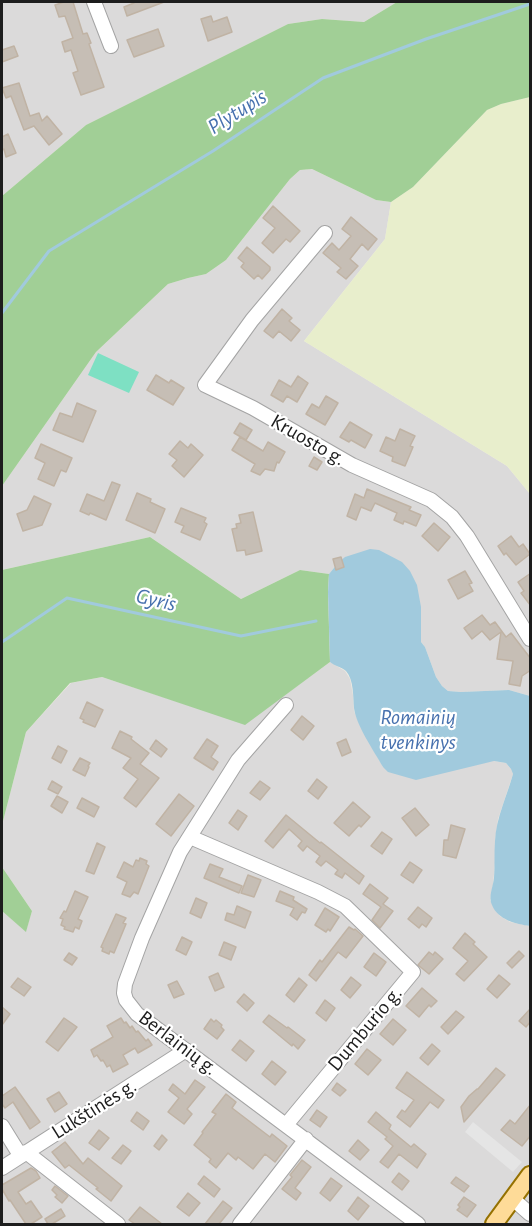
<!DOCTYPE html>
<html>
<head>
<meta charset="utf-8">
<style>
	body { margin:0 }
	#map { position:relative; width:532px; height:1226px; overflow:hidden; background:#eeebe2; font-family:"Alegreya Sans",sans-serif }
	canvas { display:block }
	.frame { position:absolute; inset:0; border:3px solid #1d1d1d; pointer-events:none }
</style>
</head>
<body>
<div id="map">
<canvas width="532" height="1226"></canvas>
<div class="frame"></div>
</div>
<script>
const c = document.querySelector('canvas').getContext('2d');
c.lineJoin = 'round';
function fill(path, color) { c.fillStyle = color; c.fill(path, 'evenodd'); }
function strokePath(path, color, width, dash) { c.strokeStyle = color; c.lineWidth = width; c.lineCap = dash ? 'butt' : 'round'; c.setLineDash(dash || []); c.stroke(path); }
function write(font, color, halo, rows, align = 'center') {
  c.font = font + ' "Alegreya Sans",sans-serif'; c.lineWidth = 4.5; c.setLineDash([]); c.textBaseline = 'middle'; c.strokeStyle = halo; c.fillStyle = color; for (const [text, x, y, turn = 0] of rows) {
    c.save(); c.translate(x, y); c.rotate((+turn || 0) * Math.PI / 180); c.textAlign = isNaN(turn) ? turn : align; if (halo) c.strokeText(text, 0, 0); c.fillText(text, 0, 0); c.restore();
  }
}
fill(new Path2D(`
	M2,2H397L364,22L322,19L288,24L86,125L2,196Z
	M312,169L376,200L391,202L385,239L304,341L507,466L530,494V696L509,690L461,692L448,691L442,686L436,677L425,647L421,642L420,627L338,563L329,574L300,570L241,599L150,537L2,570V486L96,352L168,284L188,278L206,274L226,260L290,179L300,170Z
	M330,662L345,671L350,679L353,695L354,711L359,723L383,767L494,761L506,763L511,769L513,774L498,819L495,841V863L493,885L490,900L500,916L510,922L530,926V1224H2V911L26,931L32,911L2,867V825L26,732L71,683L102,677L245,724Z`), '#dbdada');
fill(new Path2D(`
	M530,97V494L507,466L304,341L385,239L391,202L413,187L487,110L501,104Z`), '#e8eecc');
fill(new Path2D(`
	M397,2H530V97L501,104L487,110L413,187L391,202L376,200L312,169L300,170L290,179L226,260L206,274L188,278L168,284L96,352L2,486V196L86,125L288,24L322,19L364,22Z
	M150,537L241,599L300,570L329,574L328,592L330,662L245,725L102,677L70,683L26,732L2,825V570Z
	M2,867L32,911L26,932L2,911Z`), '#a1cf96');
fill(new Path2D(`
	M98,353L139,372L129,393L88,375Z`), '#7ee0c3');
fill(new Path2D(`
	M473,1122L522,1162L513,1172L465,1132Z`), '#e5e5e5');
fill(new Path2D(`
	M370,549L379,550L402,562L410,571L417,585L421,607V642L425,647L436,677L442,686L448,691L461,692L509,690L530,696V926C516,924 498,920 492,905C488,897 493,887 494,878C495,866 494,854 495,841C496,818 507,796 513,774L511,769L506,763L494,761L416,780L388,772L383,767C374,751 356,725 354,708C353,697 354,680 346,671C342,667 334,666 330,662L328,592L329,574L338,563L345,557Z`), '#a1cadd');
strokePath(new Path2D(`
	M2,313L49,251L213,151L323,78L426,39L530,4
	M2,642L67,598L241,636L316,621`), '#a1cadd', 3);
const building = new Path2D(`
	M64,2H73L83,34L87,33L91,43L89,44L104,87L81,95L73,73L78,71L71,50L65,52L62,42L73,38L65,16L59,17L55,5Z
	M133,2H164L127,16L124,7L134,3Z
	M211,16L213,22L227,17L232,32L208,41L201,19Z
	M158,29L164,46L134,57L127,40Z
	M14,46L18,56L2,62V50Z
	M19,83L30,116L39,113L42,121L47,116L62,134L49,145L34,126L24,130L11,96L6,98L2,88Z
	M8,134L16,153L6,157L4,149L2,150V137Z
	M273,206L300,231L290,242L286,239L273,253L262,243L275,228L263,218Z
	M351,217L377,239L368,250L362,244L350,259L358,266L346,279L337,272L341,268L323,253L332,243L339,250L351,236L342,229Z
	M247,247L270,267V270L262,279L258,275L254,279L241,267L244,263L238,258Z
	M282,309L292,318L289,321L300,330L291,341L279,331L273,338L264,331Z
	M156,375L169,383L171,380L184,388L173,405L147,390Z
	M298,376L308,383L297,402L287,396L283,402L271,395L279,380L291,387Z
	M326,396L338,403L325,425L306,414L312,404L319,408Z
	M77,403L96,411L83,442L53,430L60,413L72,417Z
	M350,422L372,435L365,448L351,440L349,442L340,437Z
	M240,423L252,430L246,440L234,433Z
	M400,429L415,436L410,446L413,447L405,466L392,461L393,457L380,451L386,437L395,441Z
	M240,437L263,451L268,442L285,452L279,463L277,462L274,471L265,469L260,475L251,471L255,464L232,450Z
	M180,441L188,448L191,444L203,455L184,477L172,466L177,460L169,454Z
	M41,444L72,458L66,472L61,470L54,486L38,479L45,463L35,458Z
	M314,457L322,462L317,470L309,466Z
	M112,482L120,485L106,520L90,513L89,515L80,511L87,494L104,501Z
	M367,489L411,507L409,510L421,515L416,526L404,521L403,524L394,520L397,513L375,503L371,511L361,507L356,520L347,516L355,494L364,498Z
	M137,493L151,499L150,502L165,509L155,533L126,520Z
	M34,496L51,504L42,525L23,531L17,514L27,510Z
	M181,508L206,518L204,522L207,524L200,540L181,532L184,526L175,522Z
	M253,512L262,551L246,555L245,550L237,551L232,529L237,528L236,524L241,523L239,515Z
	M434,523L450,537L438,551L422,536Z
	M511,536L519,547L523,544L530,554L516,565L506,553L504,555L498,546Z
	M341,557L344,567L336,570L333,559Z
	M465,571L472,583L469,584L473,591L458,599L448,580Z
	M531,573V606L521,593L524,591L518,582Z
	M482,615L490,625L495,622L506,637L511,633L531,659V670L522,676L520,686L509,684L513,661L497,659L501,632L490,640L482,631L472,639L464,628Z
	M87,702L103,710L95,727L83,722L84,720L80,718Z
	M302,716L314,726L303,740L291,730Z
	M120,731L132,737L131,739L149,753L140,764L159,778L136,807L124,798L138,779L123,768L131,758L112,748Z
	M207,739L218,746L211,757L218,762L213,770L194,758Z
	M346,739L351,752L342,756L337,743Z
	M156,740L167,749L161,757L150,749Z
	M58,746L67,751L61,763L52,758Z
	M80,758L90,763L88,766L89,767L85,776L73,770Z
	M317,779L327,787L318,799L308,791Z
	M52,781L62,787L58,794L48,789Z
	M260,781L270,788L260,800L250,793Z
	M179,794L194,806L171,836L156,824Z
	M57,796L68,802L62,813L51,806Z
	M82,798L99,807L94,817L77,808Z
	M353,802L370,817L361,827L359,825L349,836L334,823Z
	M415,808L429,825L416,836L402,818Z
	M238,810L247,816L238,830L229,823Z
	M286,815L320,843L321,842L364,876L359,884L345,873L342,878L335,874L338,870L326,861L321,866L316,862L320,856L307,846L303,851L298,846L302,841L289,829L273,848L265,841Z
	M451,825L465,829L456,858L443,855L444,840H448Z
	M382,832L392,839L382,854L371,846Z
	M97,843L105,847L94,874L86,871Z
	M140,858L147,861L146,864L149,866L138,894L134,892L130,897L122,894L127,882L117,877L124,862L133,867L136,860L139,861Z
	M410,862L422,870L413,883L401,875Z
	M210,864L223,869L219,877L242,886L239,893L204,878Z
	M248,875L261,880L254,897L241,893Z
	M370,884L388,898L383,904L393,911L380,928L372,920L381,907L363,894Z
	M75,891L88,897L78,919L82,921L79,929L75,927L73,932L64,929L65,927L61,925L63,919L60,918L64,911L66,912Z
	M280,891L294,897L293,900L307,909L305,913L302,912L297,920L290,915L294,908L276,901Z
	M196,898L207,903L201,918L190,913Z
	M237,906L251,912L245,928L225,920L227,913L234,915Z
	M418,907L432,918L426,927L422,924L419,928L408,919Z
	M325,908L339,917L330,931L328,929L326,932L315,925Z
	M116,914L126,918L123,923L126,924L114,953L110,951L109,954L102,951L103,948L101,947Z
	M349,927L354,930L355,929L363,936L346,958L338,952L316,981L309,975L320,960L322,962Z
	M465,933L475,942L473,944L487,957L464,981L456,974L468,961L453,948Z
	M182,937L192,942L186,955L176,950Z
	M224,942L236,947L231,960L219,955Z
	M519,951L524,956L512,968L507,963Z
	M429,952L433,955L435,952L443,959L429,974L418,965Z
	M69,953L77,958L72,965L64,960Z
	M374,953L386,962L376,976L364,967Z
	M218,973L224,987L215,991L209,977Z
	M499,975L510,984L497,998L487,989Z
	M351,977L361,985L350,998L341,990Z
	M18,978L31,987L24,996L11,987Z
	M299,978L307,985L294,1002L286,995Z
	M177,981L184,994L174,998L168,985Z
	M422,988L437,1001L431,1007L429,1005L419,1017L406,1006Z
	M244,994L254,1003L247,1011L237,1002Z
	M325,1000L335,1008L326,1021L316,1013Z
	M2,1007L10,1014L2,1025Z
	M531,1008V1021L526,1027L519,1021Z
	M456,1011L464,1017L448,1034L441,1027Z
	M269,1015L287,1028L288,1027L305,1040L298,1049L293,1044L292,1046L263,1022Z
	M64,1018L77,1027L58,1051L46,1042Z
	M121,1018L124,1023L126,1022L130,1028L132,1026L136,1032L138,1031L146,1041L148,1039L152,1045L138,1053L135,1048L123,1055L128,1064L113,1072L110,1065L107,1067L103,1060L101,1061L97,1055L94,1057L91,1050L113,1037L107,1026Z
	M211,1019L214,1022L216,1020L222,1025L221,1027L224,1030L217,1039L204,1029Z
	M393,1019L406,1030L393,1045L380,1034Z
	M240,1040L254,1051L246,1061L232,1050Z
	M432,1044L440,1051L428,1065L420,1058Z
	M367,1049L381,1060L368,1075L355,1064Z
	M272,1061L286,1072L275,1085L262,1074Z
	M496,1068L505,1075L464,1122L461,1107L469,1096L477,1089H478Z
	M407,1072L444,1100L438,1108L430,1102L410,1127L397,1117L402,1110L405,1112L414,1100L396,1088Z
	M195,1080L205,1087L187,1109L192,1114L184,1124L168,1112L179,1098L169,1090L173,1084L185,1094Z
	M337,1083L346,1090L340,1096L332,1090Z
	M15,1087L40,1122L30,1129L13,1102L5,1108L2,1104V1096Z
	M59,1092L67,1104L55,1112L47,1099Z
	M226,1094L236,1102L232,1108L270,1137L272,1134L287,1146L275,1162L265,1154L253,1169L238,1157L236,1160L228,1153L216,1168L209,1162L211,1159L194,1145L203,1133L202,1132L216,1114L212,1112Z
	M531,1104V1135L522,1146L501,1130L510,1120L515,1124Z
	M317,1110L327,1117L320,1127L310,1120Z
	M137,1112L149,1121L143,1130L131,1121Z
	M376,1112L391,1125L389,1129L411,1147L414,1144L426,1154L417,1168L399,1154L388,1168L380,1162L393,1146L385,1139L387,1137L368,1122Z
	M99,1130L109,1138L99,1150L89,1143Z
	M162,1135L167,1140L159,1150L154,1146Z
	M358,1140L369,1150L360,1160L349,1151Z
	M65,1142L83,1164L88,1158L122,1186L111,1201L96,1189L98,1188L69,1165L65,1168L52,1152Z
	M123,1145L131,1151L121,1164L112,1158Z
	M302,1160L311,1167L295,1188L301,1193L296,1200L282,1189L292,1177L290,1175Z
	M31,1168L36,1171L40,1178L18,1192L26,1204L31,1201L42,1217L31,1224H26L10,1200L9,1201L2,1189V1185Z
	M399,1173L409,1181L402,1190L392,1182Z
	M204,1176L220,1189L214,1197L198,1184Z
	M456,1177L469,1186L464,1192L451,1183Z
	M331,1178L342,1186L330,1201L320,1193Z
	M55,1186L68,1196L62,1203L55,1197L57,1195L52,1190Z
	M188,1193L200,1203L189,1216L177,1207Z
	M358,1197L369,1206L358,1220L348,1211Z
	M464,1197L476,1205L467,1217L457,1210L460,1207L458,1205Z
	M223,1201L232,1208L219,1224H205Z
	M140,1207L162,1224H135L129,1220Z
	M61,1209L65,1216L52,1224H48L45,1219Z`);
fill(building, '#c6beb5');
strokePath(building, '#c0b3a4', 1.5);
const minor = new Path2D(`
	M94,2L111,46
	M325,233L252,320L205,385L253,408L352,465L431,500L452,517L467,536L530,639
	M286,705L238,760L180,852L142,938L125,984L124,993L126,1000L137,1014L418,1224
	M190,837L318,892L345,906L413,972L286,1125
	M2,1126L20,1155
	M26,1152L118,1224
	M2,1168L186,1050
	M513,1199L530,1214
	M240,1224L306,1139`);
const major = new Path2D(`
	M494,1224L530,1175`);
strokePath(minor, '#a4a4a4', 16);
strokePath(major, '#957100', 20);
strokePath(minor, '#fff', 14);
strokePath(major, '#fedb98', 16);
write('21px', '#1d1d1d', '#fff', [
	["Kruosto g.",308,440,30],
	["Dumburio g.",365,1029,-50],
	["Berlainių g.",178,1043,37],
	["Lukštinės g.",94,1109,-32]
]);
write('italic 22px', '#4771ae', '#fff', [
	["Plytupis",237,112,-32],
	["Gyris",156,600,13],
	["Romainių",418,717],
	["tvenkinys",418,742]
]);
</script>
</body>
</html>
